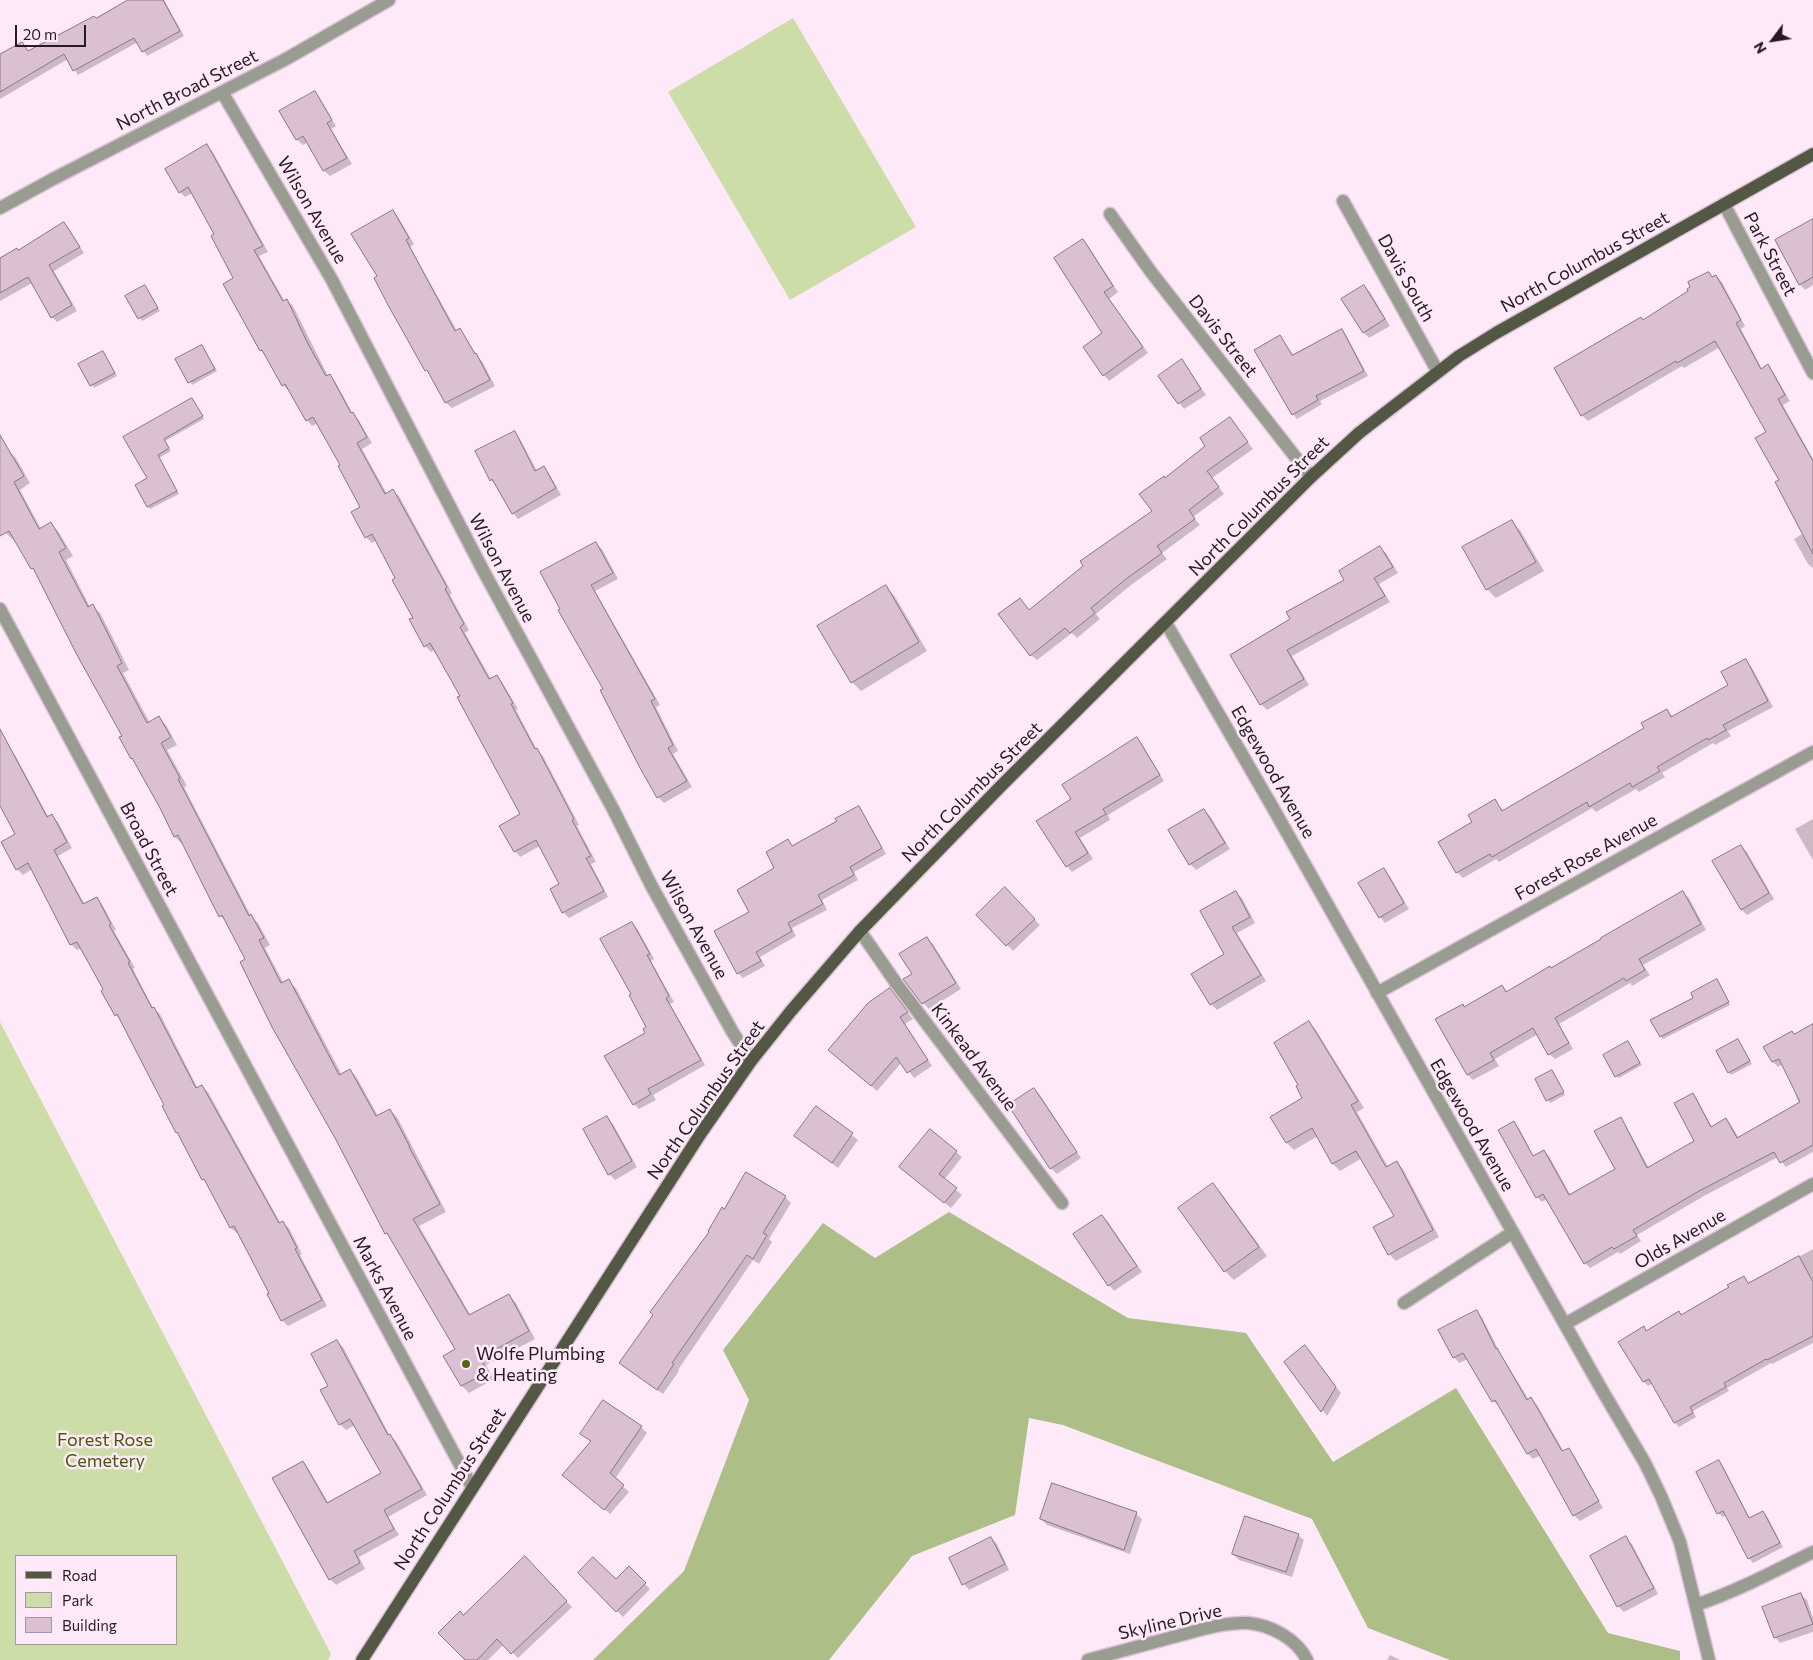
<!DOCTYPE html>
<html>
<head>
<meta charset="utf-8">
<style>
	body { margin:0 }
	#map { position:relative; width:1813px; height:1660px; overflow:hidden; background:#fee9f8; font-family:Commissioner,sans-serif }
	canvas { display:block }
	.legend { position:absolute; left:15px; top:1555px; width:162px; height:90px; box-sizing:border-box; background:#fee9f8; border:1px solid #a797a3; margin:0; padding:6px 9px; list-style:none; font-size:15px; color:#251c23 }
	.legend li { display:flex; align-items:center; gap:10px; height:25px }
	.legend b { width:25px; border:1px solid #a797a3 }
	.north { position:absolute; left:1748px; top:15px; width:50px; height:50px; -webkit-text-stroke:4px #fee9f8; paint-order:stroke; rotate:239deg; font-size:14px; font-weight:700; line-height:20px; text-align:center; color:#251c23 }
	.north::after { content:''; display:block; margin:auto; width:18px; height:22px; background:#251c23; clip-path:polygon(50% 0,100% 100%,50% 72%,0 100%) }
	.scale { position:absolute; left:15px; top:25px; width:71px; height:22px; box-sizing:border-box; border:2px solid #251c23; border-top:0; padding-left:6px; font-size:15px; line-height:18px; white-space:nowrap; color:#251c23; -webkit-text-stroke:4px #fee9f8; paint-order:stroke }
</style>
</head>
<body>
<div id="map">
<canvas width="1813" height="1660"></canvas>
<ul class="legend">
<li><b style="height:6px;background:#525844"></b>Road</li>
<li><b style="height:14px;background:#ccdda8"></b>Park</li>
<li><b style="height:14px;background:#dac0d2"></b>Building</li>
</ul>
<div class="north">N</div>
<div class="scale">20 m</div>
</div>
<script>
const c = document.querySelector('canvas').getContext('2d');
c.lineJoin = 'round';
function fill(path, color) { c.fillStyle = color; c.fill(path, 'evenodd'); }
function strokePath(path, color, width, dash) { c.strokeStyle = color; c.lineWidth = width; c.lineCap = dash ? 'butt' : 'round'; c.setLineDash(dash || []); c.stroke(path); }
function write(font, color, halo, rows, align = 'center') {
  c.font = font + ' Commissioner,sans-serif'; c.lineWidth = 5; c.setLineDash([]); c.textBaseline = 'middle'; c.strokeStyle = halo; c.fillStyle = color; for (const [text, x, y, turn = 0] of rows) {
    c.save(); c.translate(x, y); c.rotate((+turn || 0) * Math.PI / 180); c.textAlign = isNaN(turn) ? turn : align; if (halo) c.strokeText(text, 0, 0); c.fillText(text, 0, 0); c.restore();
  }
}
fill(new Path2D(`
	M793,18L916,227L790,300L668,92Z
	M0,1022L331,1654L328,1660H0ZM176,1556V1644H16V1556Z`), '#ccdda8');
fill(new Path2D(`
	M949,1212L1128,1318L1246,1333L1333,1462L1456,1388L1608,1633L1680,1651V1660H1450L1368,1628L1312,1519L1063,1425L1029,1418L1015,1515L912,1556L829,1660H593L684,1571L749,1400L723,1350L823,1223L875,1258Z`), '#adbe87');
fill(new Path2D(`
	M131,0H164L184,36L147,56L138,42L78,75L68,59L0,99V56L22,43L29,52Z
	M314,93L320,98L336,126L331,129L352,164L330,176L324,171L308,142L303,145L297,140L281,112Z
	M207,146L213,152L268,252L259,256L285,302L287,300L293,306L328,376L330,375L335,381L353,414L358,419L372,443L362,449L387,494L393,491L399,496L452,593L450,595L469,630L465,633L491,679L497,676L502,682L518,709L516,710L537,750L543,756L579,825L577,826L596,862L591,864L608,897L569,918L563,912L551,890L561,885L540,846L520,857L515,851L521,815L461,696L435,649L431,652L425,646L397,578L377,540L372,543L366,537L362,507L318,423L312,426L307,420L290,390L289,391L283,385L266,356L261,350L235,279L216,235L192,193L185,197L180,192Z
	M393,211L398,217L414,244L410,247L457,331L460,330L465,336L477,356L482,361L495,386L452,408L446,403L431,375L426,370L379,277Z
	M1813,221V285L1805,290L1800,284Z
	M64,224L69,229L84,253L54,271L77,311L57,322L52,317L32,283L0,301V259L18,251Z
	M1083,241L1089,247L1118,292L1109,299L1148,353L1109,381L1104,375V333Z
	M1708,273L1713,278L1716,276L1722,282L1745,326L1741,329L1762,369L1768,366L1773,372L1790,401L1783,405L1813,459V568L1808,564L1794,539L1804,533L1781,481L1768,433L1720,347L1684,368L1682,366L1588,421L1582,415L1643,321L1690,291Z
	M145,286L160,311L142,321L127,296Z
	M1364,287L1370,292L1390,326L1369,338L1364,333L1343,299Z
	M1342,330L1346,335L1368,376L1320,401L1322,404L1297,419L1293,414L1280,336L1294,356Z
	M204,349L217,371L192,385L177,360Z
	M105,355L117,376L94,388L80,365Z
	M1182,361L1187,367L1206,395L1184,409L1160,376Z
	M192,399L204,419L165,441L171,451L159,458L179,494L150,509L148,507L149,479L125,438Z
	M1230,419L1253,449L1212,478L1224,494L1193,517L1200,525L1162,553L1167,559L1131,585L1096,614L1100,619L1077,638L1072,633L1037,660L1031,655L1020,600L1030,611L1154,511L1165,479L1207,447Z
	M515,433L520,439L537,471L543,468L549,473L561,495L518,519L513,513L497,486L491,480L477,451Z
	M0,449L8,451L16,458L30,483L20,490L41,529L50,524L58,531L73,556L66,560L90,607L92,606L100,613L113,638L129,670L123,673L150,723L159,718L166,725L177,745L167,750L187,786L184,787L251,916L258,923L270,945L265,948L284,984L288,981L296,988L342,1075L350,1070L357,1078L378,1116L390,1110L397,1117L446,1212L419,1226L471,1316L509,1295L516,1303L535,1339L486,1365L494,1379L469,1393L462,1386L445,1356L456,1350L393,1241L386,1233L228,923L220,916L184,843L182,844L175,837L161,808L136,762L132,758L124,737L37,573L32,568L15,539L13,540L6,533L0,522Z
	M1511,521L1520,530L1544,571L1496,598L1487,589Z
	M596,544L602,549L618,579L595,591L660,705L656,707L678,751L673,754L692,787L664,803L658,797L641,768L605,689L559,611Z
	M1380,548L1386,553L1398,573L1379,584L1390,602L1292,656L1309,685L1267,710L1261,704L1292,620L1345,580Z
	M885,587L894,595L927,651L861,691L852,682Z
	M1745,661L1751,666L1773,707L1728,731L1731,736L1715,745L1713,743L1662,773L1665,777L1639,792L1636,789L1596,812L1592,808L1499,862L1496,859L1463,878L1457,872L1440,842L1474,822L1495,801L1504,812L1646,728L1667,710L1673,717L1730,685Z
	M0,735L15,755L49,818L52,816L58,822L72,848L58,856L85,905L97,898L102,904L116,930L114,931L135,968L133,969L153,1008L160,1014L198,1089L202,1087L208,1092L281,1224L283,1223L289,1228L302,1254L300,1255L327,1306L288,1326L282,1320L239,1232L237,1233L231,1228L209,1185L203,1179L180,1136L177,1132L166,1106L121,1021L116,1015L105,990L82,948L77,950L71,944L32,869L23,875L17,869L16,835L0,804Z
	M1136,739L1142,744L1164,781L1108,815L1110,820L1080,838L1093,859L1072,872L1067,866L1073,800Z
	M859,808L863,813L886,854L854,872L858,880L822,900L827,910L792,928L796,936L760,957L765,966L743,978L738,973L751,913L776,869L788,841L793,846L838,822Z
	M1204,810L1210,816L1230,849L1196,870L1190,864Z
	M1813,819V860L1795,829Z
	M1741,846L1747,852L1774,899L1747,915L1742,910Z
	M1384,870L1389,875L1409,909L1385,923L1380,917Z
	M1005,889L1040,925L1013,951L978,915Z
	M1236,893L1242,898L1255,923L1237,933L1266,981L1217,1010L1211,1004L1226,954Z
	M1683,893L1689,898L1706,930L1643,965L1650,975L1632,986L1630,983L1559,1024L1573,1049L1555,1059L1549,1054L1538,1034L1495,1059L1499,1066L1473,1080L1468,1075L1462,1005L1465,1008L1502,986L1508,992L1551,969Z
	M631,923L637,928L654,959L651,961L674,1002L670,1004L705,1065L653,1095L656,1100L639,1109L634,1104L647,1028L633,995Z
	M927,939L933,944L961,989L929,1009L923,1003L913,974Z
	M1717,980L1730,1005L1663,1039L1661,1036L1695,998Z
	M895,996L913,1019L905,1024L932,1066L914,1078L902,1062L877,1091L835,1055Z
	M1309,1023L1316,1030L1364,1108L1357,1112L1388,1167L1396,1162L1403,1169L1439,1237L1396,1261L1389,1254L1396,1217L1362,1158L1340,1171L1333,1164L1318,1136L1294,1150L1287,1143L1272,1118L1304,1099L1300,1085Z
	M1813,1025V1152L1786,1167L1778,1157L1704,1196L1637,1235L1641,1241L1620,1254L1618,1252L1590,1268L1585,1263L1547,1199L1542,1202L1537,1197L1514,1123L1519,1128L1534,1157L1544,1151L1549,1156L1571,1196L1617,1169L1620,1119L1625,1124L1649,1168L1695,1141L1692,1094L1697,1099L1712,1127L1726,1120L1731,1125L1739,1138L1800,1104L1796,1097L1799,1096L1783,1064L1778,1067L1773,1062L1765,1047L1795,1035Z
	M1738,1040L1752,1064L1731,1075L1729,1072Z
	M1628,1043L1642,1065L1619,1078L1616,1076Z
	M1552,1072L1565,1095L1550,1103L1537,1080Z
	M1034,1089L1040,1095L1081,1158L1057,1174L1051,1168Z
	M816,1108L858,1140L838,1168L796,1136Z
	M607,1118L613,1124L637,1167L615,1180L609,1174Z
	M956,1152L962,1157L944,1180L962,1195L951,1208L907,1173Z
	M1212,1185L1221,1193L1267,1256L1234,1280L1225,1271Z
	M785,1197L791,1203L769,1239L772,1242L759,1264L753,1260L678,1370L679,1371L663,1394L627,1369L621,1363L725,1211Z
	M1102,1216L1108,1222L1142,1272L1114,1291L1109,1285Z
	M1813,1249V1343L1772,1364L1771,1363L1727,1388L1729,1391L1693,1411L1696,1417L1679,1427L1675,1423L1653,1383L1648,1386L1644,1382L1620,1342L1643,1328L1647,1332L1679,1313L1682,1316L1730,1288L1744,1277L1749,1284Z
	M1476,1312L1482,1317L1500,1353L1529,1400L1531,1399L1537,1405L1564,1452L1568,1449L1574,1455L1603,1508L1580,1521L1574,1515L1541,1455L1533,1459L1528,1454L1500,1406L1493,1401L1468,1359L1459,1363L1454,1357Z
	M337,1341L343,1347L390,1436L396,1441L427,1495L388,1517L399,1535L359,1557L365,1569L336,1585L330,1579L274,1479L303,1462L308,1468L329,1504L383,1473L355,1425L346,1430L340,1424L329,1387Z
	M1305,1347L1341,1393L1327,1416L1285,1362Z
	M641,1427L647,1433L615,1479L629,1492L610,1514L570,1480L591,1442L582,1433Z
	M1719,1462L1723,1466L1750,1519L1763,1512L1767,1516L1783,1547L1753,1563L1749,1558L1727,1515L1723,1517L1718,1513L1697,1472Z
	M1136,1514L1142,1519L1130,1554L1047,1525L1041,1519Z
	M1298,1535L1304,1540L1292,1577L1239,1560L1233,1554Z
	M991,1538L997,1544L1009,1570L969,1590L964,1584Z
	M1626,1538L1632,1544L1658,1594L1624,1612L1618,1606Z
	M525,1558L572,1607L518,1658L504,1644L488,1660H467L463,1616Z
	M629,1568L650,1589L623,1617L579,1573L616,1581Z
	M1801,1595L1807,1600L1813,1618V1632L1780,1643L1775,1637Z
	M1390,1655L1400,1660H1387Z`), '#0003');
const building = new Path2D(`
	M128,0H163L180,31L142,52L134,38L73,71L64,54L0,92V54L22,42L28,51L94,16L96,18Z
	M315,91L332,120L327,123L347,158L323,171L303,136L296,140L279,111Z
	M207,144L263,246L254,250L283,301L287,299L308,344L326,376L330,374L351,413L353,412L367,437L357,443L385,494L393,489L447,587L445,589L464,624L460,627L489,679L497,675L513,703L511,704L535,749L537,748L574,819L572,820L591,856L586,858L604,891L562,913L550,889L559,884L536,840L514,852L499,826L520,814L457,697L460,696L430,643L424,647L409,619L413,618L392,580L395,578L372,534L365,538L351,512L360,507L338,466L340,465L313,417L306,421L285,384L282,386L262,350L260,351L223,284L233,278L211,236L214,234L188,187L179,193L165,169Z
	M393,210L409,238L406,240L455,331L460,328L475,354L476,353L490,380L445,403L427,370L425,371L388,305L374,278L377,276L351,234Z
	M1813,219V277L1799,285L1775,240Z
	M64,222L80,247L49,265L72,305L51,318L28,277L0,293V258L17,248L18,250Z
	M1083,239L1113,286L1104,292L1143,347L1103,376L1083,347L1102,333L1054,258Z
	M1709,272L1712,277L1716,275L1741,320L1736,323L1761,369L1768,364L1785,395L1778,399L1813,461V554L1775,482L1779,480L1755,438L1766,432L1715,341L1677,363L1676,361L1581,416L1554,368L1641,317L1643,320L1688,291L1687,289L1690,287L1688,282Z
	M145,285L158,308L138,319L125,296Z
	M1364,285L1385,319L1363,333L1341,299Z
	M1342,329L1364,371L1316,396L1318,400L1292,415L1254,350L1280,335L1292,355Z
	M202,345L215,369L188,383L175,359Z
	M103,351L115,373L90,386L78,364Z
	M1182,359L1201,389L1178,404L1158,376Z
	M192,398L203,416L164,439L169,448L158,455L177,491L147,507L135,485L147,478L123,437Z
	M1230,417L1248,442L1207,471L1219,487L1189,510L1195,519L1157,546L1162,553L1126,579L1091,608L1095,613L1070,633L1065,628L1030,656L998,614L1020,598L1029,610L1083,566L1080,561L1152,511L1139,494L1164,476L1165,478L1205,446L1200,438Z
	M515,431L535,471L544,466L556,488L512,514L492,479L490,481L475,451Z
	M0,435L24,476L14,482L39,529L51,522L66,548L59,552L88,607L93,604L106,630L122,663L117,666L147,723L159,716L171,737L161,743L180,778L178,779L249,916L251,914L264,938L259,940L281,983L289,979L339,1075L350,1069L376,1116L390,1109L410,1147H409L440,1204L413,1219L469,1315L509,1294L529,1331L480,1358L488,1372L461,1386L443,1356L455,1349L387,1233L385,1234L335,1138L272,1027L240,962L245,959L222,915L219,917L178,835L174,837L160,808L132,758L131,759L119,737L122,736L77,655L33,568L31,569L9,531L0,536Z
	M1512,520L1536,562L1486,590L1462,547Z
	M596,542L613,573L591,585L655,699L651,701L673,745L668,748L687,781L657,798L640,768L600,690L603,689L558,610L560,609L540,572Z
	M1380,546L1393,567L1374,578L1385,596L1287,650L1304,679L1260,705L1230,655L1290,619L1286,612L1344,580L1339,571Z
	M886,585L919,642L851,683L817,626Z
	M1746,659L1768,701L1723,725L1726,730L1708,740L1707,738L1657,767L1660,771L1632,787L1630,783L1589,807L1587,802L1492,857L1490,854L1456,873L1438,842L1472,822L1468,815L1495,799L1502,811L1644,728L1641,723L1667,709L1671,717L1728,685L1721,672Z
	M0,729L47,817L52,814L67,842L54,850L83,904L97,897L111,924L109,925L130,962L128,963L152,1008L154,1007L196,1088L202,1085L279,1223L283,1221L297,1248L295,1249L322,1300L281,1321L267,1294L269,1293L234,1226L230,1228L204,1179L202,1180L177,1132L176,1133L162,1106L164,1105L134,1047L117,1014L115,1016L101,991L103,989L77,942L70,945L28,863L16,870L1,842L15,834L0,806Z
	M1137,737L1160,775L1103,809L1106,814L1075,832L1088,853L1066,867L1036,821L1071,799L1062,785Z
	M859,806L882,848L850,867L854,875L818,895L823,904L788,923L792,931L756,952L761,961L737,974L714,931L749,912L737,890L774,868L766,852L788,839L792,846L837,821L835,819Z
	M1204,809L1225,843L1189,865L1168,830Z
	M1741,845L1769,893L1741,910L1712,861Z
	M1384,868L1404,903L1379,918L1358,883Z
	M1005,887L1035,919L1006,946L976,915Z
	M1236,891L1250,917L1232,927L1261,975L1210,1005L1191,974L1224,954L1200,911Z
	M1683,891L1701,924L1639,959L1645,970L1626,981L1624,978L1555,1018L1569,1043L1548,1055L1533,1028L1490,1053L1494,1060L1467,1075L1435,1019L1463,1004L1464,1007L1502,985L1506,992L1550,966L1551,968L1601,939V938Z
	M632,922L650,954L647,955L669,996L666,998L701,1060L648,1089L651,1094L633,1105L604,1056L645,1033L643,1029L646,1027L629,995L631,994L600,939Z
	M927,937L956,983L922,1004L903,979L912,974L899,954Z
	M1717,979L1729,1002L1660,1037L1650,1020L1693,998L1691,993Z
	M890,988L908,1012L900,1017L928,1060L907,1073L896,1057L871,1086L828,1050L868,1003Z
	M1309,1021L1358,1101L1351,1105L1386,1167L1397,1161L1433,1230L1388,1255L1373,1227L1394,1216L1356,1151L1332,1164L1312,1128L1286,1143L1270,1117L1302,1098L1296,1086L1298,1085L1274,1043Z
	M1813,1024V1145L1780,1163L1774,1152L1699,1191L1633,1230L1637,1236L1614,1249L1612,1247L1584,1264L1543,1194L1536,1198L1498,1130L1514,1121L1533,1156L1544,1150L1569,1195L1615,1169L1594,1131L1621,1117L1647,1168L1694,1141L1674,1103L1693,1093L1711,1127L1726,1118L1737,1138L1800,1102L1779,1059L1772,1062L1763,1047L1792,1031L1794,1034Z
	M1738,1039L1750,1061L1728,1073L1716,1051Z
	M1628,1041L1640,1063L1615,1077L1603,1055Z
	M1552,1070L1564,1092L1546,1101L1535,1079Z
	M1034,1088L1077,1152L1050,1169L1008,1105Z
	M816,1106L853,1133L832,1163L794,1136Z
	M607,1116L632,1161L608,1175L583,1129Z
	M930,1129L957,1151L939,1174L957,1188L944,1203L899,1167Z
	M746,1172L786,1196L763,1233L767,1235L753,1259L747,1255L672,1363L674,1364L657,1390L619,1363L653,1315L650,1312L709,1232L708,1231L722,1207L724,1209Z
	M1213,1183L1259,1247L1224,1272L1178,1208Z
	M1102,1215L1137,1266L1108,1286L1073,1234Z
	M1799,1256L1813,1282V1336L1767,1360L1766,1359L1724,1383L1726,1387L1690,1407L1693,1413L1674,1423L1649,1379L1643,1382L1618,1342L1644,1326L1646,1331L1679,1311L1681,1315L1729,1287L1727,1285L1744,1276L1748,1283Z
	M1477,1310L1496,1349L1497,1348L1527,1400L1531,1397L1562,1451L1569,1448L1599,1501L1573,1516L1536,1449L1527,1454L1495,1400L1492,1402L1463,1353L1453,1358L1438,1330Z
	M337,1340L388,1435L390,1434L422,1489L384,1510L394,1529L354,1551L360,1563L329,1580L272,1478L303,1461L327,1503L381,1473L350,1419L339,1425L320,1390L328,1386L311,1354Z
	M1305,1345L1336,1387L1321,1412L1284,1362Z
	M603,1400L642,1426L610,1473L624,1485L604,1510L562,1475L591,1441L580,1434Z
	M1719,1460L1749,1518L1763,1511L1780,1543L1748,1559L1723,1511L1717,1514L1696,1472Z
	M1052,1483L1137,1512L1124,1550L1040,1519Z
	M1245,1516L1299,1534L1286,1572L1232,1554Z
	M1626,1536L1654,1588L1617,1607L1590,1556Z
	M991,1537L1005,1564L962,1585L949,1558Z
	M525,1556L567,1601L511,1654L497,1639L477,1660H465L438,1633L460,1611L463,1615Z
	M593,1557L616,1579L629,1566L646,1583L616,1612L578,1573Z
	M1801,1593L1813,1624L1774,1638L1762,1607Z`);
fill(building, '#dac0d2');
strokePath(building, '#8b7485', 1);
const minor = new Path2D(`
	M222,92L332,280L484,572L613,809L651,885L732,1031L751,1061
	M1343,201L1438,372
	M1724,204L1813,373
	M0,208L53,179L286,59L389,0
	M1110,214L1151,272L1311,477
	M0,609L472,1487
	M1166,623L1273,808L1602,1390L1645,1463L1661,1496L1680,1542L1709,1660
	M860,931L896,983L1062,1203
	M1377,993L1813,752
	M1404,1303L1513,1232
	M1565,1324L1813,1184
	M1696,1605C1737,1591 1775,1571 1813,1552
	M1088,1660C1118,1652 1147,1644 1177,1636C1200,1630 1224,1622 1248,1623C1271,1625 1297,1639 1307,1660`);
const major = new Path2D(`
	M362,1660L701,1133L751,1061L791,1011L860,931L1001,786L1311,477L1359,433L1459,356L1496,333L1813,154`);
strokePath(minor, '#d7c4d2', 15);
strokePath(major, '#d7c4d2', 15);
strokePath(minor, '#989c91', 12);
strokePath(major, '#525844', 12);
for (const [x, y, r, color] of [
	[466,1364,5,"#536712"]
]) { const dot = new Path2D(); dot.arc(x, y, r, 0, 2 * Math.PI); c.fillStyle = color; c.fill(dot); strokePath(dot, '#fee9f8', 2); }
write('18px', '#251c23', '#fee9f8', [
	["North Broad Street",187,90,-27],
	["Wilson Avenue",312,210,60],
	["Park Street",1770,254,62],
	["North Columbus Street",1585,262,-29],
	["Davis South",1406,278,61],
	["Davis Street",1223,336,52],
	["North Columbus Street",1259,506,-45],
	["Wilson Avenue",502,568,62],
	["Edgewood Avenue",1273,772,60],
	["North Columbus Street",972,792,-45],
	["Broad Street",149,849,62],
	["Forest Rose Avenue",1586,857,-29],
	["Wilson Avenue",694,925,61],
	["Kinkead Avenue",974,1057,53],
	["North Columbus Street",706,1100,-55],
	["Edgewood Avenue",1472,1125,60],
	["Olds Avenue",1680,1239,-30],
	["Marks Avenue",385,1288,62],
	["North Columbus Street",450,1489,-57],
	["Skyline Drive",1170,1622,-13]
]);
write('18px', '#251c23', '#fee9f8', [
	["Wolfe Plumbing",476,1354],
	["& Heating",476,1375]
], 'left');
write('18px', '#495b00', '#fee9f8', [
	["Forest Rose",105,1440],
	["Cemetery",105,1461]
]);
</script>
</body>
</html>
